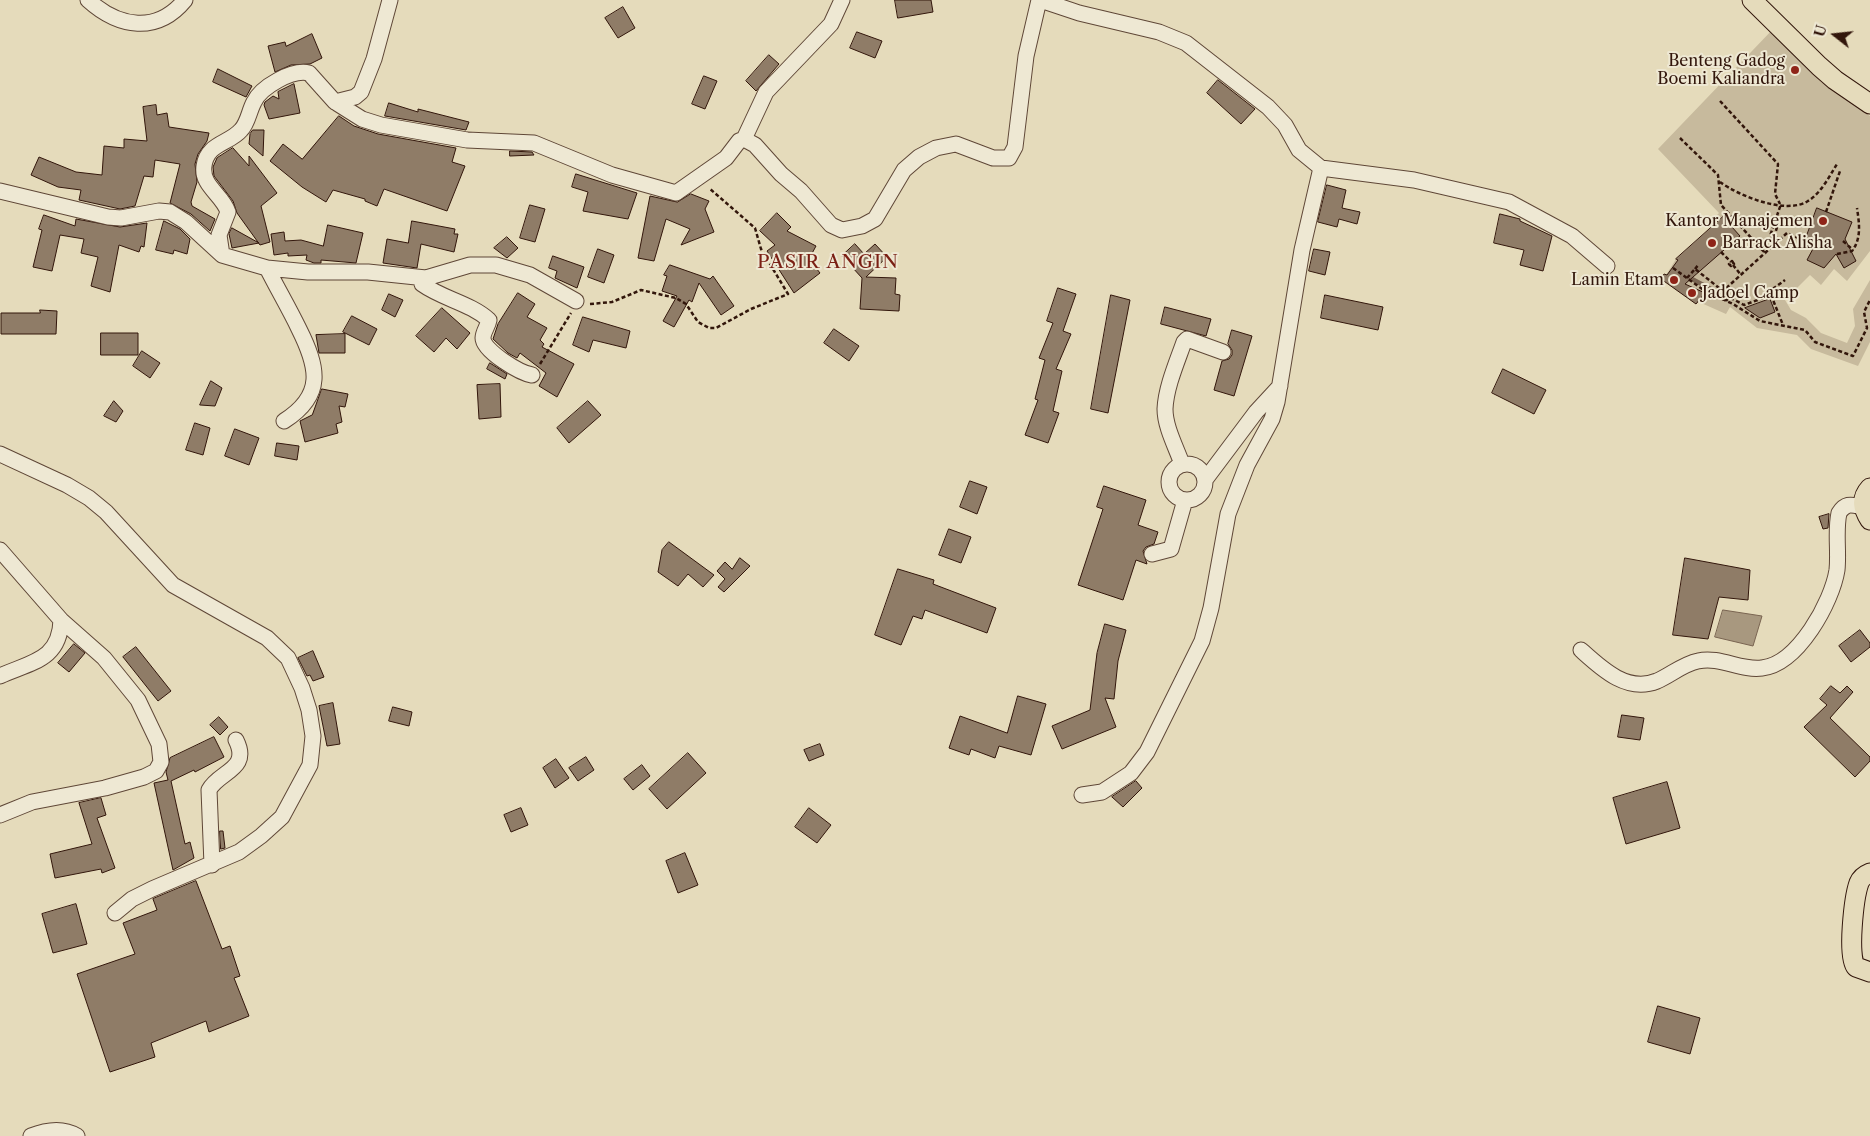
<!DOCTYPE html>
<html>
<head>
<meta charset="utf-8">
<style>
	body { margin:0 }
	#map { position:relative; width:1870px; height:1136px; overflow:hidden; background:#e5dbbb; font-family:"Libre Caslon Text",serif }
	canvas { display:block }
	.north { position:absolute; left:1810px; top:10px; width:50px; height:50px; -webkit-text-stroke:4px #eee8d3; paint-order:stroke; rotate:286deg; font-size:14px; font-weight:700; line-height:20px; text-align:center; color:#32160b }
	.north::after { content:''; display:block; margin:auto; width:18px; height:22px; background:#32160b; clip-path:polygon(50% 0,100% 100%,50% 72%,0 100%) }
</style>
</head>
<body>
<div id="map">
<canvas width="1870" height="1136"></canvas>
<div class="north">U</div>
</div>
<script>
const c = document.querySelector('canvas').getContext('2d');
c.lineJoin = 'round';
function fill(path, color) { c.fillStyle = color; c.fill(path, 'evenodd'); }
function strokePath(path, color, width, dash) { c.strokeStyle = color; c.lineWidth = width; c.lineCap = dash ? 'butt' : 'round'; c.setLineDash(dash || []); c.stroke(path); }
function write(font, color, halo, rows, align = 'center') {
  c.font = font + ' "Libre Caslon Text",serif'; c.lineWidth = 4; c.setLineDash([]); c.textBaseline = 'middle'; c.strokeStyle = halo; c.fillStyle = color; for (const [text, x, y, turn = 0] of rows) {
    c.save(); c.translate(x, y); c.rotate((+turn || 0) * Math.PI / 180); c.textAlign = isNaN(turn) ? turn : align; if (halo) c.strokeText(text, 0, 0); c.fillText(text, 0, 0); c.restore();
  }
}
fill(new Path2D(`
	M1775,27L1821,82L1870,116V251L1847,281L1834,269L1821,285L1810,275L1785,300L1791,310L1806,318L1821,333L1847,343L1855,326L1853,309L1870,280V342L1858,366L1811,349L1797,335L1757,328L1730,307L1726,314L1699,302L1696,304L1663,280L1676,259L1716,223L1713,219L1719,213L1658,149Z`), '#c7ba9d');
const water = new Path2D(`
	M1723,610L1762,616L1753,646L1715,637Z`);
fill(water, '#a8987f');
strokePath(water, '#796451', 1);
strokePath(new Path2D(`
	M1692,279L1726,297`), '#796451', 4.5);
const building = new Path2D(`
	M895,0H931L933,12L898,18Z
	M623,7L635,28L618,38L605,18Z
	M857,32L882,41L875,58L850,48Z
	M312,34L322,58L310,64L291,65L275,72L268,46L285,42L286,46Z
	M769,55L779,64L756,91L746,81Z
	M218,69L252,86L246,97L213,82Z
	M704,76L717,81L705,109L692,104Z
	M1218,80L1255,109L1241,124L1207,93Z
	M294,84L300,113L269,119L264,105L265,102L273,96L279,99L278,92Z
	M389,103L418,112V109L469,122L466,130L385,116Z
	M156,105L157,115L167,113L169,127L209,133L207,141L198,154L195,164L197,182L191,202L192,206L215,219L210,231L191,214L170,203L180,164L155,160L153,177L144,176L135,206L120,209L79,200L81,190L58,187L31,175L39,157L76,172L102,175L104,146L124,148V139L147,141L143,107Z
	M339,116L354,126L378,134L456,148L452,162L465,166L447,211L384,189L377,206L365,201V199L333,190L326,202L302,187L270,161L283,144L302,159Z
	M253,130H264L263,156L249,144L250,134Z
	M233,148L249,166V156L277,193L261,206L270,242L260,245L237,213L233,201L214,176L213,167L217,158Z
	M510,151L532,152L534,155L510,156Z
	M576,174L637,193L628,219L583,211L588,192L572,187Z
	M1327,185L1346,190L1342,208L1360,212L1357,224L1339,219L1337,227L1318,222Z
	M691,194L709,201L705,209L714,232L681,245L690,229L666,219L654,261L638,258L650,196L677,202Z
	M530,205L545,209L535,242L520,238Z
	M1817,208L1852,222L1845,239L1856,261L1844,268L1836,254L1824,268L1807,260L1815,245L1805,241Z
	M777,213L791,227L787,231L816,246L809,259L820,273L794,293L767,251L775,245L760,231Z
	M1500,214L1520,219V221L1552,236L1543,271L1520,265L1524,250L1494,243Z
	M44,215L75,226L76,219L120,227L147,223L144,247L141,246L139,252L119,245L110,292L91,286L98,257L81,253L84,239L60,235L52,271L33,267L42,230L39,229Z
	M1723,217L1740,236L1685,284L1705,293L1696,304L1661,279L1664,274L1667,275L1678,260L1676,259Z
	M164,221L180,229L190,239L187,254L174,250L173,254L156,250Z
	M412,221L455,229L454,234H458L454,252L421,244L417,268L383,263L387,239L408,243Z
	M328,225L363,233L356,263L321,260V263H314L306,260L307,255L288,256V253L274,255L271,234L284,232L285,241L301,240L323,246Z
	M232,228L259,243L232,248L229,234Z
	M507,237L518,248L507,258L494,248Z
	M855,244L864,254L875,244L887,257L866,277L896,278L895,294L900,295L899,311L860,309L862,278L842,256Z
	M598,249L614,255L604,283L588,277Z
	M1314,249L1330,252L1325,275L1309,271Z
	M553,256L584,267L577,288L555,278L557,271L549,268Z
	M670,265L710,279L713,276L734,306L721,315L699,283L692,302L689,300L674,327L663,321L677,296L662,291L667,276L664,275Z
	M1058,288L1076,294L1063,331L1071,334L1056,369L1062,371L1053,411L1059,413L1048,443L1025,435L1038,400L1035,399L1045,360L1039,358L1053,323L1047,321Z
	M518,293L535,304L527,317L547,328L540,340L544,344L542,347L574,364L557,397L539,386L546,373L520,353L517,358L508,353L493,339L498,324Z
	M389,294L403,300L395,317L382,310Z
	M1111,295L1130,300L1108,413L1091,409Z
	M1325,295L1383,307L1378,330L1321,318Z
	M1770,299L1775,312L1760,318L1745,308Z
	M1165,307L1211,319L1206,336L1161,324Z
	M442,308L470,333L457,349L446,338L434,352L416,336Z
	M40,310L57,311L56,334H1V313H40Z
	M352,316L377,329L369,345L343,332Z
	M583,317L630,331L626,348L593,340L589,352L573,345Z
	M834,329L859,346L849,361L824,343Z
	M1232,330L1252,336L1234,396L1214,390L1222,361L1229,359L1232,355V350L1228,344Z
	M101,333H138V355H101Z
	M345,334V353H319L316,335Z
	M142,351L160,363L150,378L133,366Z
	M490,363L507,374L505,379L487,369Z
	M1503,369L1546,390L1534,414L1492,393Z
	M211,381L222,388L215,406L200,405Z
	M500,384L501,417L479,419L477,385Z
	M322,389L348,394L345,407L339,406L342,422L336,424L338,433L305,442L300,421L312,415Z
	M114,401L123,411L116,422L104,416Z
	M588,401L601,415L569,443L557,428Z
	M195,423L210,428L203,455L186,450Z
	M235,429L259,438L249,465L225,456Z
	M277,443L299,446L297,460L275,456Z
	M970,481L987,487L977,514L960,507Z
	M1104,486L1146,500L1138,525L1158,532L1154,544L1146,547L1143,551L1147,564L1136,560L1123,600L1078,585L1103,509L1097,507Z
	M1829,514L1828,528L1823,529L1819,517Z
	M949,529L971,537L961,563L939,555Z
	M669,542L714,575L703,587L688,574L678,586L658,572L662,550Z
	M740,558L750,566L724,592L718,587L725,579L717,571L725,562L732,569Z
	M1685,558L1750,570L1748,600L1719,597L1708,639L1673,635Z
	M898,569L934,580L933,584L996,608L987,633L925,610L922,619L913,616L901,645L875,635Z
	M1105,624L1126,630L1118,661L1114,699L1105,698L1116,727L1062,749L1052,726L1090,710L1097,653Z
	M1860,630L1870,643V647L1851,662L1839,646Z
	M74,644L85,653L69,672L58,663Z
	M136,647L171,691L158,701L123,657Z
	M313,651L324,677L313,681L310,675L307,676L298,658Z
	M1831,686L1840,693L1847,686L1853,692L1830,718L1870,757V761L1855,777L1804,727L1827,705L1820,699Z
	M1018,696L1046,704L1031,755L999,746L995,758L971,749L969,755L949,748L960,716L1007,733Z
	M333,703L340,744L327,746L319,706Z
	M393,707L412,712L409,726L389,721Z
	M1622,715L1644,718L1640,740L1618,737Z
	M219,717L228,727L220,735L210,725Z
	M214,737L224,757L195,772L194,770L171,781L185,844L190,842L194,858L173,870L154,783L168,780L166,772L170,758Z
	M820,744L824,755L809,761L804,750Z
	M688,753L706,773L667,809L649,789Z
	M586,757L594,770L578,781L569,768Z
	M556,759L569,778L555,788L543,768Z
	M642,765L650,776L633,790L624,779Z
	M1136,781L1142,788L1123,807L1112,797Z
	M1667,782L1680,828L1626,844L1613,798Z
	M101,798L106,815L97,818L115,868L102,873L101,869L55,878L50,854L92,844L79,803Z
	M521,808L528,825L511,832L504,815Z
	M809,808L831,825L817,843L795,827Z
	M220,831H223L225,848L221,849Z
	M685,853L698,885L678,893L666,861Z
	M196,881L222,949L230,946L240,976L234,978L249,1016L209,1032L206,1021L151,1043L155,1057L110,1072L77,974L135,954L123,923L157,910L153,899Z
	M76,904L87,944L53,953L42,914Z
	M1658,1006L1700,1018L1690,1054L1648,1042Z`);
fill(building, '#8f7c67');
strokePath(building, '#32160b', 1);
const minor = new Path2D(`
	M88,0C119,28 157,34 185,0
	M1040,0L1079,13L1159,32L1186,43L1268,107L1285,125L1299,150L1321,168L1414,180L1509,202L1572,236L1607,266
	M335,102L362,119L381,125L467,140L534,143L612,175L676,193L726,158L739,141L744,139L766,92L831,24L842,0
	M744,139L755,145L781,174L801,191L831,225L842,230L862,226L875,219L904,170L919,157L936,148L956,144L993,158H1009L1015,147L1026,56L1039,0
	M0,191L108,217L121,218L159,211L170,212L186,222L222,255L267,268L308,272H368L426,278L470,265H496L530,275L576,301
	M222,255L219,235L228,212C223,195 201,186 204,166C207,143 229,144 241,130C248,123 249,111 254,102C261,87 292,69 309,73L335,102L355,97L361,92L374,59L390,0
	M267,268C277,288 289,308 299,329C318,367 325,395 284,421
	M421,278L422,284C443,299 470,303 489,320C488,326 483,332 483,338C483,351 520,373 532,375
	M0,454L67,485L89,498L106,512L173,585L267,638L288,658L302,688L309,710L313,736L310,765L282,817L261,836L239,852L152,889L132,899L115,913
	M1169 482a18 18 0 1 1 36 0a18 18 0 1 1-36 0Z
	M1182,464C1176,447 1165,427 1165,409C1166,387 1177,362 1184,342L1187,339L1223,352
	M1205,480L1256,412L1280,386
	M0,550L61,620C60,660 31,662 0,676
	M1152,554L1171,549L1185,500
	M1581,650C1602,669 1627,693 1657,681C1671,675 1683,664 1698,661C1720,656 1741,671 1762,668C1798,664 1832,602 1837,570C1839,551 1835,531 1839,513C1846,502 1852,505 1863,507
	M1082,795L1102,792L1131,773L1147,752L1202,641L1211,608L1228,514L1247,465L1272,419L1277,402L1302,250L1321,168
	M0,815L32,802L105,788L144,777L156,771L161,762L159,744L138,700L104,658L61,620
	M212,865L209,790C219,771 251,770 236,740
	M31,1136C46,1130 62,1127 77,1136`);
const major = new Path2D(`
	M1752,0L1819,66L1835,80L1870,104
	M1870,488C1860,499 1863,509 1870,520
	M1870,873C1865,875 1861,878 1859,883C1854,897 1847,957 1856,967L1870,972`);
strokePath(minor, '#5f4737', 17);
strokePath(major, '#32160b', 21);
strokePath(new Path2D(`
	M1720,101L1778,164L1775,194L1780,204
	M1680,138L1718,175L1721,205L1766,254
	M1720,182C1739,196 1786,215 1808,201C1821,193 1829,177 1837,164
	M1826,212L1840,171
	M1774,237L1778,224
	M1781,239L1770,236L1781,204
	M1843,241L1853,250
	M1721,252L1731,262
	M1837,254L1852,251C1862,238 1859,222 1857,208
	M1732,261L1734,264L1731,266L1729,264Z
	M1733,265L1741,275
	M1673,268L1705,291L1733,304L1760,321L1805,330L1815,342L1853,356L1867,328L1864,312L1870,300
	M1695,269L1699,264
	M1687,278L1695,269L1723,291L1787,233L1805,241
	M1771,295L1783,325
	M1726,301L1729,297L1744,305L1771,295L1770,291L1785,280
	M590,304L612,302L641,290L676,298L686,304L698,322L709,328H716L751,309L788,294L761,249L755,228L709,188
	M540,364L571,313`), '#32160b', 2.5, [4, 2.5]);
strokePath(minor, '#eee8d3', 15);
strokePath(major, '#e5dbbb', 19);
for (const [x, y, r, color] of [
	[1795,70,5,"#8f2418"],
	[1823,221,5,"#8f2418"],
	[1712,243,5,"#8f2418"],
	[1674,280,5,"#8f2418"],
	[1692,293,5,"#8f2418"]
]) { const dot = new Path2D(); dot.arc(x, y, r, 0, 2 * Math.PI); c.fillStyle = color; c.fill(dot); strokePath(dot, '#eee8d3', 2); }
write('16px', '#32160b', '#eee8d3', [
	["Benteng Gadog",1785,61],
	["Boemi Kaliandra",1785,79],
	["Kantor Manajemen",1813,221],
	["Barrack Alisha",1722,243,"left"],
	["Lamin Etam",1664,280],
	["Jadoel Camp",1702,293,"left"]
], 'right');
c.letterSpacing = '1px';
write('19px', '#7a1f14', '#eee8d3', [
	["PASIR ANGIN",828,263]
]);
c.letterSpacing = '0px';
</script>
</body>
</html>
